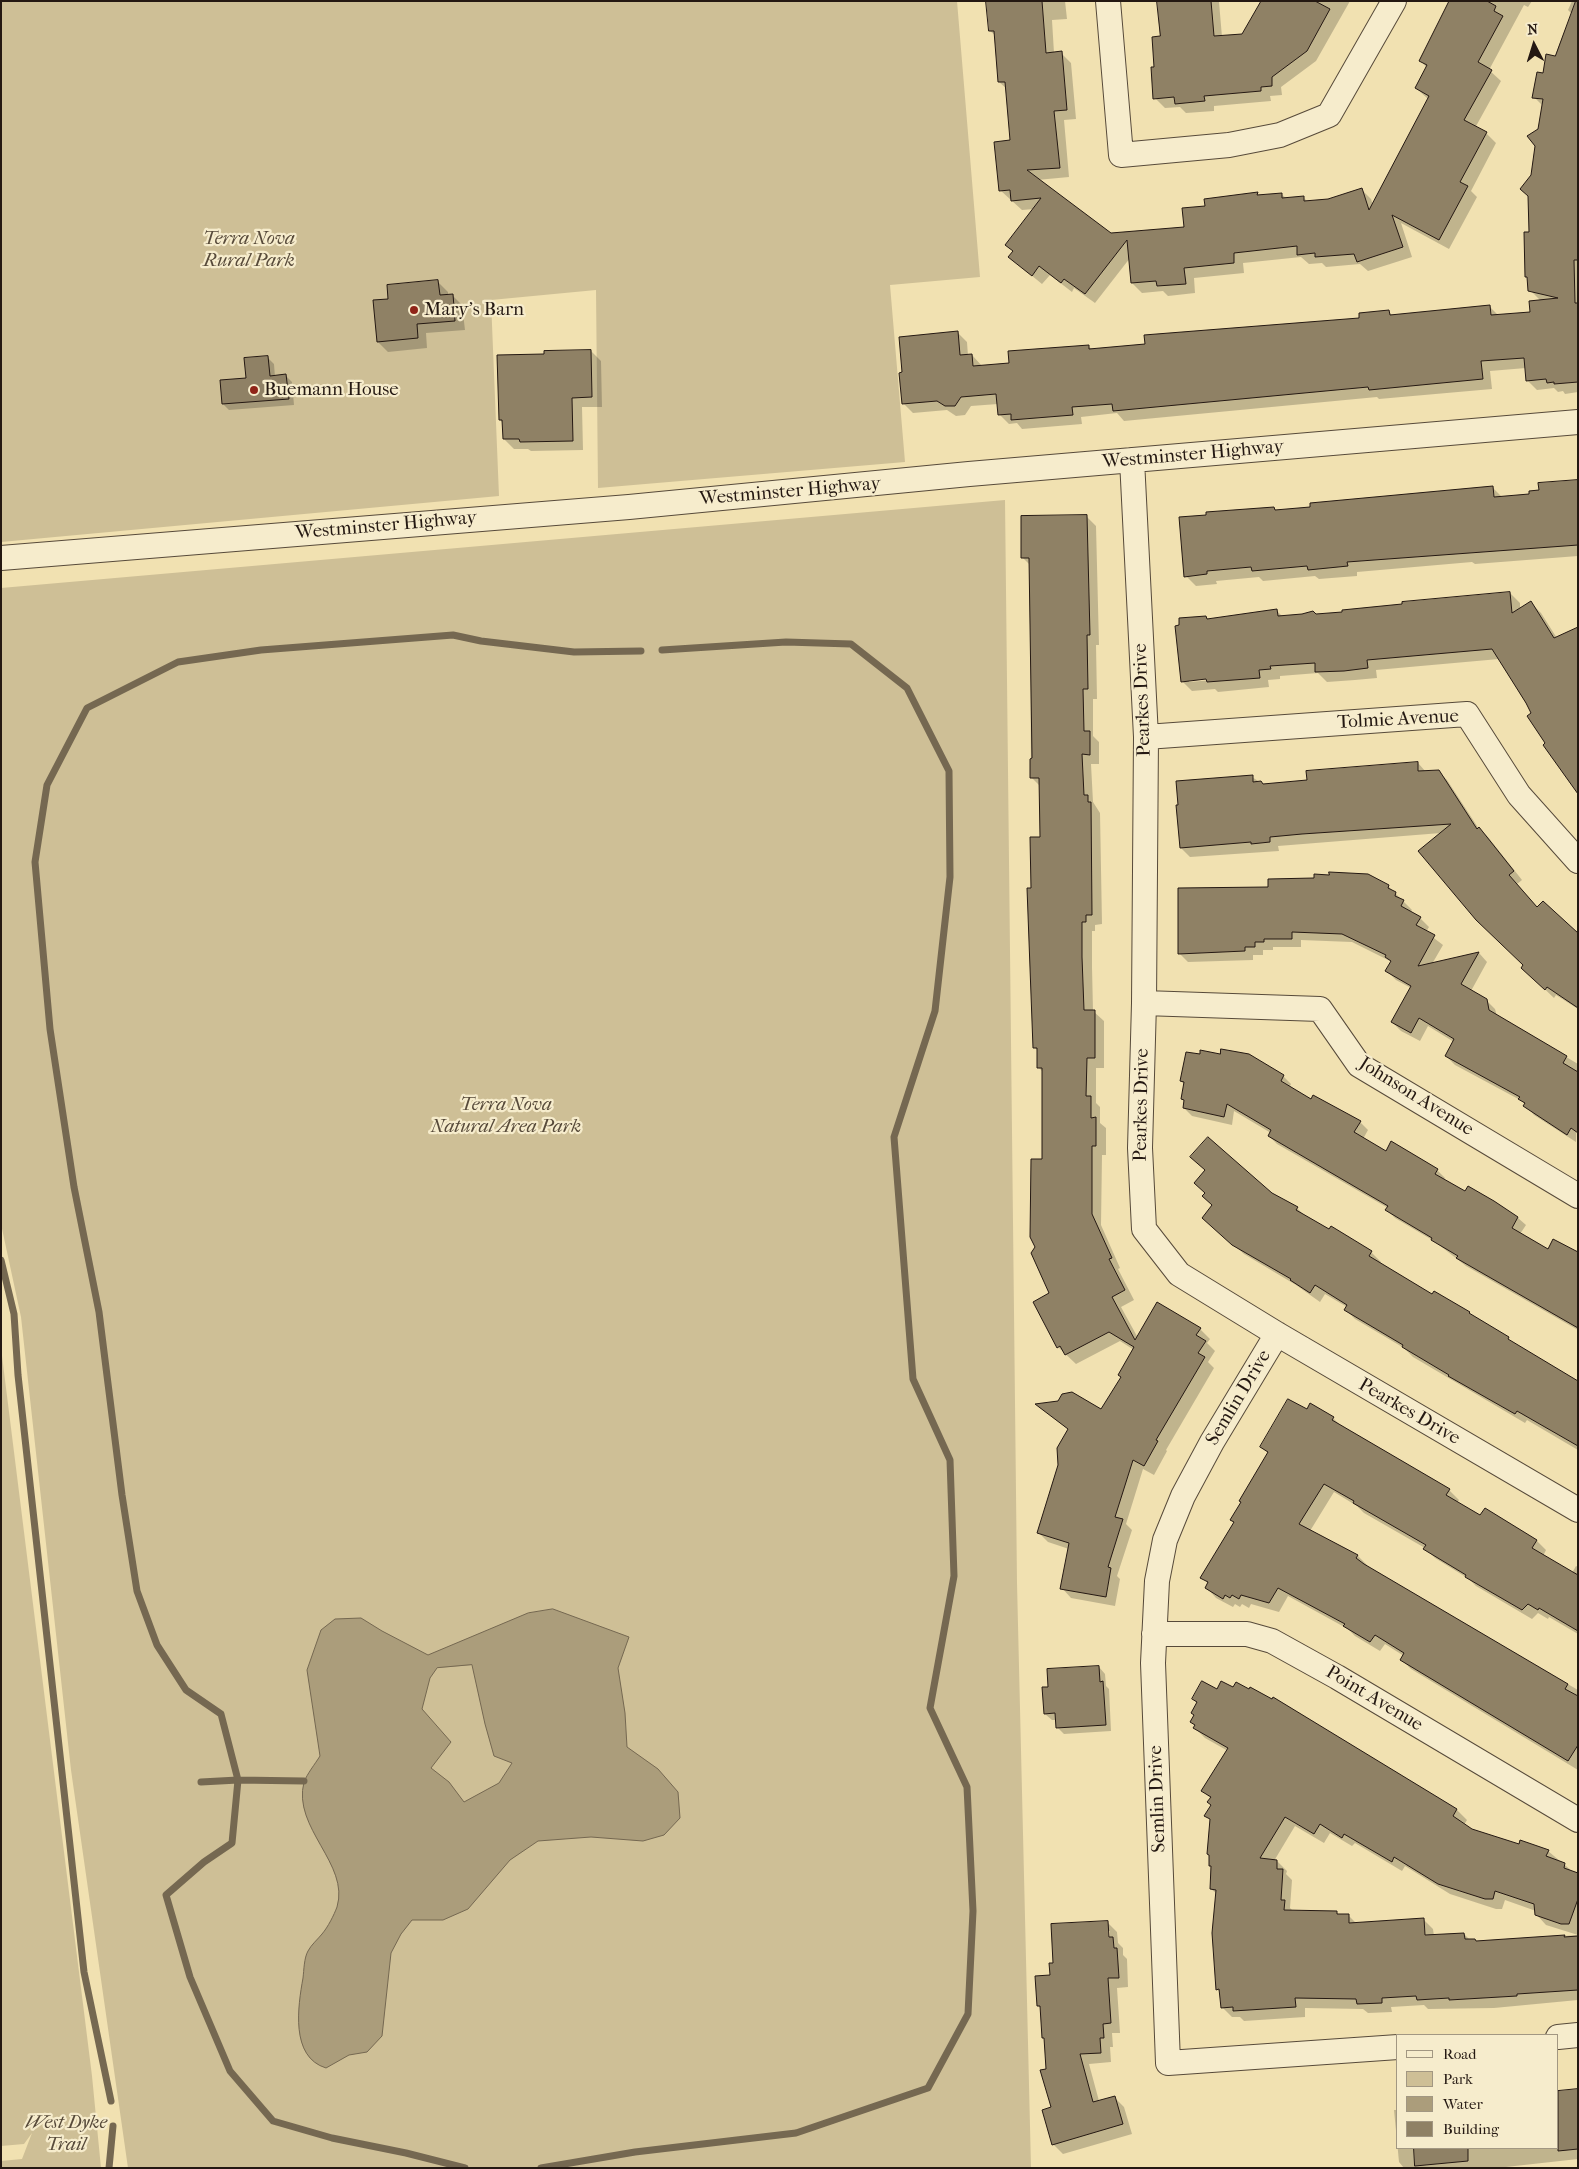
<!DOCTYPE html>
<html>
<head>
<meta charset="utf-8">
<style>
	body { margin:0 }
	#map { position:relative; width:1579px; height:2169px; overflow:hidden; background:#f1e1b1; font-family:"IM FELL French Canon",serif }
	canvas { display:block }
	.frame { position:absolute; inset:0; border:2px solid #241812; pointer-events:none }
	.legend { position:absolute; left:1396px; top:2034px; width:162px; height:115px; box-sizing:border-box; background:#f6eccc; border:1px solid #a29782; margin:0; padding:6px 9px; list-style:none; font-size:15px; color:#241812 }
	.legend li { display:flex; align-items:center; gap:10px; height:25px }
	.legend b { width:25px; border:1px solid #a29782 }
	.north { position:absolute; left:1509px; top:20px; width:50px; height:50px; -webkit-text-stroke:4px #f6eccc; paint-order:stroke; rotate:355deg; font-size:14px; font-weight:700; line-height:20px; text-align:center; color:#241812 }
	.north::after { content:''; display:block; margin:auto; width:18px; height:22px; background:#241812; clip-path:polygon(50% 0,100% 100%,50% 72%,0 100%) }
</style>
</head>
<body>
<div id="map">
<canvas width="1579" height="2169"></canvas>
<div class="frame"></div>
<ul class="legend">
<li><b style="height:6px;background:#f6eccc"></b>Road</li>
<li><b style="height:14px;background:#cebf96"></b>Park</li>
<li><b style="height:14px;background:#ab9d7b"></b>Water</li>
<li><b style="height:14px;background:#8f8165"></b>Building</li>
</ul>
<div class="north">N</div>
</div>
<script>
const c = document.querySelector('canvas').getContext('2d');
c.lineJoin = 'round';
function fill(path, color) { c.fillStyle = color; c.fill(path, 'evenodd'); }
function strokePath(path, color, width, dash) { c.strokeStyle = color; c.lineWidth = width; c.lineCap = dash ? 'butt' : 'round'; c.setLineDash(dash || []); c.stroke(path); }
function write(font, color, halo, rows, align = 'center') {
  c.font = font + ' "IM FELL French Canon",serif'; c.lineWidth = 4.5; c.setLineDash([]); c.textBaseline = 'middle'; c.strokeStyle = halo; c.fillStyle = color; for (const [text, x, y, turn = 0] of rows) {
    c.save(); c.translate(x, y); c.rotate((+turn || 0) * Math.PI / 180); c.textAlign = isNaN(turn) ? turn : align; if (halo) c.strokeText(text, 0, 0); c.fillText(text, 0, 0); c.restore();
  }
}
fill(new Path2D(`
	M1,1H957L980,277L890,285L905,462L598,488L596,290L491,300L499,496L1,542Z
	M1005,500L1017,1583L1031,2168H128L71,1770L21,1317L1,1224V588Z
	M1,1348L92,2076L101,2168H1V2161L22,2159L32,2133L24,2144L1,2146Z`), '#cebf96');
const water = new Path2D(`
	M553,1609L629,1637L618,1668L625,1713L627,1747L658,1769L678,1792L680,1818L664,1835L643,1841L591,1837L538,1841L510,1860L468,1909L443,1920H412L401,1934L391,1953L382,2036L367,2052L349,2055L326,2068C290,2057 298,2006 303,1978C304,1970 304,1958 308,1951C311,1945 318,1939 322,1934C328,1927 334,1915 337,1907C350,1864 292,1828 304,1782C307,1774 315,1764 320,1756L307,1670L321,1630L335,1619L361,1618L382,1631L428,1655L528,1613ZM472,1665L485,1724L494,1756L512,1763L499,1783L464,1802L449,1782L431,1768L451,1742L422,1709L430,1678L437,1668Z`);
fill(water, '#ab9d7b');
strokePath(water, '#756851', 1);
fill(new Path2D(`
	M995,1H1065L1067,19L1052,20L1054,53H1061L1071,63L1076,119L1064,120L1069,177L1037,180L1110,235L1185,228L1206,207L1257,194L1260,196L1281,194L1286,198L1303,197L1308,202L1329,200L1361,189L1371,199L1373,205L1428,99L1416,88L1427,68L1420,60L1451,1H1532L1528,7L1524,5L1489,70L1501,81L1475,128L1486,133L1496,143L1471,191L1477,197L1449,249L1401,223L1412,257L1368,271L1360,264L1326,267L1322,263L1309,264L1301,257L1243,263L1244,273L1194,278L1195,293L1168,296L1163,291L1142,293L1132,283L1130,258L1095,303L1074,288L1072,292L1050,275L1042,284L1009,257L1014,252L1007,245L1034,209L1022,210L1000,190L1011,142L1007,89L999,82L996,36L990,31Z
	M1158,1H1224L1219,2L1222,37L1243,35L1262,1H1350L1316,61L1281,87L1282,95L1270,96L1271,101L1214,106V111L1186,113L1180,107L1165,108L1155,98L1161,37Z
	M1572,1H1578V392L1565,394L1563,391L1558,392L1554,388L1537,390L1528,381L1526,368L1490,371L1492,389L1379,399L1377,397L1124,421L1117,413L1081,417L1082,424L1022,429L1017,423L1009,424L999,414L998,404L971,406L965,415L956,416L947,410L913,413L903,403L904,373L958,333L967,342L968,356L972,355L982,366L1010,364L1088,346L1093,350L1360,319L1389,312L1393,316L1490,307L1499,316L1532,313L1541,301L1530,290V233L1532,175L1543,106L1534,97L1544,75L1556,57L1572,14L1568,10Z
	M438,282L448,292V295H452L462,305L465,330L426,333L427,348L388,352L378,342Z
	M591,351L601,361L602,407H582L583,450L531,451L528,449H514L504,439V424L500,420L546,355Z
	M268,358L274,364L275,377L286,376L292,382L294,405L229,410L223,404Z
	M1578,481V556L1475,564L1472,562L1357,572V576L1319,579L1315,576L1263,581L1259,577L1216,581L1217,584L1196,586L1186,576L1274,508L1277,511L1493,488L1503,498L1531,495Z
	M1087,517L1096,526L1099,645H1096L1097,699H1093V736L1099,742V764H1091L1093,802L1100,813L1102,924L1095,925V931H1092V967L1093,1011L1104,1021V1068H1096V1103L1100,1107V1123L1106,1128V1155H1102L1101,1225L1120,1268L1118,1269L1134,1300L1121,1307L1138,1338L1200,1329L1210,1339L1207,1343L1215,1351L1208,1362L1214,1368L1166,1450L1167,1451L1154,1475L1143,1469L1126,1524L1132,1530L1117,1576L1120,1579L1115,1606L1071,1598L1062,1588L1069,1549L1048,1542L1038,1532L1069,1430L1038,1405L1102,1410L1122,1378L1134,1350L1120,1341L1076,1364L1058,1347L1051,1294L1036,1247L1044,1160L1043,1072L1038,1067V1051L1034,1047L1033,890L1041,838L1040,786L1031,777L1030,565L1022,557Z
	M1510,593L1520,603V609L1531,603L1541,613L1574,665L1547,744L1532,713L1499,659L1376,670L1377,678L1355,680L1327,682L1318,673L1280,676V679L1268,680L1269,687L1218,692L1215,689L1192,691L1182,681L1206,617L1209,620L1277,611L1283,617L1316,615ZM1212,677L1213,680L1189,682V680Z
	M1418,763L1426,772L1438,771L1447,780L1479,829L1488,837L1522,880L1517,884L1538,908L1578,934V1009L1556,995L1554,998L1531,976L1441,833L1278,846L1279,851L1190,857L1181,848L1252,777L1264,785L1308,782L1392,764Z
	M1388,886L1412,910L1410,912L1420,918L1429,927L1426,932L1443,945L1432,964L1479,953L1487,962L1471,991L1486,1000L1495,1009L1497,1016L1578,1064L1576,1142L1534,1115L1522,1101L1455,1065L1446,1056L1454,1042L1428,1026L1420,1041L1401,1031L1392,1022L1411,988L1396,980L1387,971L1392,962L1352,942L1301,940V947H1273V950H1263V955H1253V960L1188,962L1179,953Z
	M1283,1076L1291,1084L1289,1088L1312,1100L1360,1122L1368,1130L1363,1139L1386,1153L1437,1170L1445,1178L1443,1181L1518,1218L1526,1225L1520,1234L1548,1250L1578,1253V1330L1466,1266L1434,1241L1395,1218L1387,1210L1388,1208L1277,1144L1269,1136L1271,1133L1234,1111L1232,1125L1192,1116L1184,1108L1185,1102L1182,1098L1185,1085L1181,1081Z
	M1272,1194L1297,1208L1307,1218L1371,1252L1381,1262L1380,1264L1433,1296L1435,1293L1469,1313L1514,1344L1578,1382V1450L1527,1420L1525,1423L1413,1357L1404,1348L1355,1319L1345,1309L1347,1307L1325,1294L1320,1302L1296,1285L1244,1254L1213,1227Z
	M1307,1411L1333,1418L1343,1428L1449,1490L1459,1500L1457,1503L1481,1517L1485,1509L1537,1541L1546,1550L1543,1556L1572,1573L1576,1566L1578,1567V1634L1549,1617L1548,1619L1538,1613L1532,1619L1476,1586L1469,1579L1435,1558L1425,1548L1364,1513L1357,1506L1334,1492L1310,1531L1358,1556L1367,1565L1366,1567L1578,1690V1770L1411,1669L1402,1660L1404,1656L1385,1644L1380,1651L1355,1636L1348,1629L1288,1596L1279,1612L1251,1604L1249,1608L1242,1604L1240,1607L1235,1604L1233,1607L1216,1598L1207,1588L1209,1584L1202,1577L1235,1523L1231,1520L1269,1454L1261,1447Z
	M1099,1667L1105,1674L1106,1686L1109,1689L1111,1731L1064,1734L1057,1727V1720H1052L1045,1714L1049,1688Z
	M1233,1689L1272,1701L1274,1698L1457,1810L1467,1820L1464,1825L1472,1830L1520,1845L1548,1851L1578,1876V1935L1546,1925L1536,1914V1911L1505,1900L1502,1909H1496L1450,1894L1405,1866L1402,1871L1355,1843L1352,1846L1330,1833L1324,1843L1295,1826L1274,1861H1277L1287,1871L1286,1874L1292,1880L1290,1908L1294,1912H1336L1339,1915H1348L1357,1924L1423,1919L1433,1929L1434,1936L1464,1934L1470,1940L1477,1942L1578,1935V2000L1494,2008L1428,2009L1424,2005L1391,2007L1392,2012L1368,2013L1363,2009L1305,2008V2017L1244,2021L1240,2017H1232L1222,2007L1221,1993L1217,1989V1894L1211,1889L1213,1868L1210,1866L1211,1820L1206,1815L1212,1806L1211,1799L1203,1791L1228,1751L1205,1738L1195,1728L1197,1703L1193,1699L1217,1690Z
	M1107,1922L1117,1932L1118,1943L1123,1948V1955L1127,1959L1128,1987L1117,1988L1120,2033H1112L1113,2047H1110L1111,2062L1089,2064L1099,2101L1114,2097L1124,2107L1132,2134L1063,2154L1053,2144L1052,2108L1047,2070L1046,2040L1043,2037L1042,2009L1038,2006L1055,1964ZM1107,1931H1110V1943Z
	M1578,2090V2159L1497,2168H1404L1399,2162L1394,2110H1398V2148H1558V2092Z`), '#0003');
strokePath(new Path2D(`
	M1,1260L14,1314L18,1375L84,1972L111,2101
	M201,1782L238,1780L304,1781
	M109,2168L113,2126
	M465,2168L406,2153L332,2138L273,2121L230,2071L190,1977L166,1895L204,1862L232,1843L238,1780L221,1714L186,1690L157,1645L137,1591L122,1495L99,1312L74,1187L50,1029L35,862L47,785L87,708L178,662L261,650L453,635L481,641L574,652L641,651
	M541,2168L635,2152L796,2133L928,2088L968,2014L973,1911L967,1787L930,1708L954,1576L950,1460L913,1379L894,1137L935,1011L950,877L949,771L907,688L851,644L786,642L662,650`), '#756851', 7);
const building = new Path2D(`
	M986,1H1042L1046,53L1062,51L1067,110L1054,111L1060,168L1027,170L1111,233L1184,227L1182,208L1205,206L1204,199L1258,192L1257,195L1282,193V198L1304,196V201L1328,199L1362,188L1369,210L1429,96L1415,88L1427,65L1419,61L1449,1H1487L1496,6L1494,11L1503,16L1478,62L1492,70L1464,120L1487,132L1460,182L1468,186L1439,240L1392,215L1403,247L1357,262L1354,254L1315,257V253L1297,255V246L1234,253V263L1184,268L1186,284L1157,286L1156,281L1131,283L1127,240L1085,294L1064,279L1061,283L1039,266L1032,276L1008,257L1013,251L1005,245L1041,198L1011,201L1010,190L999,191L994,142L1010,140L1005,82H998L994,31H989Z
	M1157,1H1211L1214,36L1242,34L1261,1H1315L1330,9L1307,51L1272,77V86L1261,87V91L1204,96L1205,101L1175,104L1174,97L1153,99L1151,67H1154L1152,37L1160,36Z
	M1576,1H1578V260H1574L1575,303H1578V382L1554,384V382L1547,383L1546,379L1526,381L1524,358L1481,361L1483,379L1369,390L1368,387L1113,411L1112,404L1072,407L1073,415L1011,420V414L998,415L996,394L961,397L955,406H945L937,401L902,404L899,373L902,372L899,337L958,331L960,355L972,354L973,366L1009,363L1008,351L1089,345V349L1145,344L1144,335L1359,318V313L1389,310L1390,315L1490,305L1491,315L1530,312L1529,301L1558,298L1528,291L1527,277H1525L1524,232H1529L1528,196L1520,189L1531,175L1535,146L1527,136L1538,129L1543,99L1532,98L1537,72L1543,73L1546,54L1555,56Z
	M438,280L440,295L453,294L455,321L417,324L418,338L377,342L373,300L388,299L387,285Z
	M591,350L592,397L572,398L573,441L520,442L519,439H503L502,420H499L497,355L544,354V351Z
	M268,356L270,376L286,374L289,399L222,404L220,380L246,378L244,358Z
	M1578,480V545L1347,562L1348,566L1308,570L1307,566L1252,571L1251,567L1207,571V574L1184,577L1179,517L1206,515V512L1274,507L1275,510L1310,507V503L1493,486L1494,497L1529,494V491L1539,490L1538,483Z
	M1087,515L1090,635H1087L1088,689H1083L1084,731H1090V755L1082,754L1084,795H1088V802H1091L1092,915H1086V922H1082V957L1084,1010H1095V1058H1087L1086,1096H1091V1118L1096,1117V1146H1092V1214L1112,1258L1109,1259L1125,1290L1112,1297L1135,1340L1157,1302L1201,1328L1196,1335L1206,1341L1198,1353L1205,1357L1156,1440L1158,1441L1144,1466L1133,1460L1115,1517L1123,1519L1108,1567L1111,1568L1106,1597L1060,1589L1069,1543L1037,1533L1058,1465L1057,1448L1068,1429L1035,1404L1058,1401L1062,1394L1072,1392L1101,1409L1121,1377L1118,1375L1134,1347L1109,1332L1065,1355L1060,1346L1057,1348L1033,1302L1049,1293L1031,1253L1035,1247L1030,1237L1031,1159H1042V1068H1037V1048H1033L1027,888H1031L1030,837H1040L1039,778H1030V759L1032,758L1029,558H1021V516Z
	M1510,592L1512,613L1531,601L1554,638L1578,627V794L1543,745L1545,743L1527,716L1531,713L1526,703L1492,649L1367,660L1368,668L1344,671L1315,672V663L1270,666L1271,669L1259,670L1260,678L1207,682L1206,679L1181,682L1175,626L1179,625V618L1206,616L1207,619L1277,609L1278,616L1302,614L1313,611L1316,614L1342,612V610L1402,604V602Z
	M1418,762V771L1439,770L1477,829L1479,827L1514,871L1509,875L1537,907L1543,901L1578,933V1008L1547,987L1545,990L1521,968L1523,965L1476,920L1418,851L1451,824L1302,834L1270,837V842L1251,844V842L1180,848L1176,805H1178L1176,781L1253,775V782L1261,781L1263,784L1307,780L1306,771Z
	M1329,872L1368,874L1389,885L1388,888L1396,892L1395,896L1404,900L1401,906L1421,917L1416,925L1435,935L1418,966L1479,952L1461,984L1487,999L1489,1010L1567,1056L1563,1063L1578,1072V1133L1571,1128L1567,1135L1523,1106L1525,1103L1518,1099L1520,1097L1445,1056L1454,1039L1419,1018L1411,1033L1391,1022L1411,986L1385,971L1391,961L1385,957L1386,955L1342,934L1292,932V939H1264V942H1255V947H1245V951L1178,954V888L1268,887V879L1314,878V874L1329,875Z
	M1221,1049L1249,1054L1284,1075L1281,1081L1311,1099L1313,1095L1361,1121L1354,1132L1386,1151L1391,1141L1438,1169L1435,1174L1465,1191L1468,1186L1494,1201L1518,1217L1512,1228L1548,1249L1553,1239L1578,1252V1328L1456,1258L1458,1256L1431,1240L1432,1238L1385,1210L1388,1206L1268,1136L1271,1130L1227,1104L1224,1117L1183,1108L1184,1100L1181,1099L1184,1082L1180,1081L1186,1052L1200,1054V1050L1220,1054Z
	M1208,1137L1272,1193L1298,1207L1296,1210L1329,1229L1331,1226L1372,1251L1369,1256L1432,1294L1434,1291L1470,1312L1469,1313L1509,1337L1508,1339L1578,1381V1446L1517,1411L1515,1414L1448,1376L1449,1375L1402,1347L1403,1345L1344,1310L1347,1305L1315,1285L1310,1293L1290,1280L1291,1279L1232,1245L1202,1218L1212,1205L1202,1196L1205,1193L1194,1183L1205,1170L1190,1157Z
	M1288,1399L1307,1409L1310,1403L1334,1417L1332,1420L1450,1489L1446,1495L1480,1515L1485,1508L1537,1540L1532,1548L1578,1575V1631L1539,1608L1538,1610L1528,1604L1522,1610L1465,1577L1466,1575L1423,1549L1426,1545L1353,1503L1354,1501L1324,1484L1299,1524L1358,1555L1356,1558L1364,1564L1568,1684L1565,1689L1578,1696V1745L1568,1761L1400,1660L1404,1653L1375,1635L1370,1642L1343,1626L1345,1624L1278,1588L1269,1603L1241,1595L1239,1599L1232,1595L1230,1598L1225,1595L1223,1599L1205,1588L1208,1582L1200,1578L1234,1522L1230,1520L1241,1502L1239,1501L1268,1452L1260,1447Z
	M1099,1666L1100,1682L1103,1681L1106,1725L1056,1728L1055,1713L1044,1714L1042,1687H1048L1047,1669Z
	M1202,1681L1217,1689L1221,1681L1233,1687L1236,1682L1249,1689L1250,1687L1272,1699L1273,1697L1457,1809L1453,1816L1472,1829L1519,1844L1520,1840L1549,1850L1546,1856L1565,1863L1564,1868L1578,1873V1899L1569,1924H1561L1535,1915L1534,1904L1495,1891L1493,1899H1485L1438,1884L1394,1857L1392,1862L1344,1834L1342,1838L1320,1824L1314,1834L1285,1817L1260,1858L1277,1860V1869H1283L1281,1900H1285L1284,1910L1337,1911V1914H1349V1923L1424,1918L1425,1935L1464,1933L1465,1939H1475L1476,1941L1565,1935L1564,1937L1578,1936V1990L1517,1994V1996L1449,2000V1998L1417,2000L1416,1996L1382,1998V2003L1357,2004L1356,1999L1295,1998L1296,2007L1233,2011V2007L1221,2008L1219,1989L1216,1990L1212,1933L1216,1890L1210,1889L1211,1866H1209V1855L1207,1854L1210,1819L1204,1816L1211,1805L1207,1802L1211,1797L1201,1791L1228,1748L1193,1728L1195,1725L1190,1722L1194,1715L1191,1713L1197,1702L1192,1699Z
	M1108,1921L1109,1937H1113L1114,1948H1117L1119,1978H1108L1111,2023L1103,2024L1104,2038H1100L1101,2053L1080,2054L1093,2102L1115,2096L1123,2124L1052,2145L1042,2110L1051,2107L1040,2070L1046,2069L1044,2038H1042L1040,2006H1037L1035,1976L1050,1975L1049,1963H1053L1051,1924Z
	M1578,2089V2149L1558,2151V2091Z
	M1414,2148H1468V2161L1415,2166Z`);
fill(building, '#8f8165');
strokePath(building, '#241812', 1);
const street = new Path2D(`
	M1108,1L1121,155L1229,145L1280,135L1329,115L1394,1
	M1132,460L1146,737L1144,1003L1140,1148L1144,1229L1179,1274L1277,1334L1578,1510
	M1,558L629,507L969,474L1578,422
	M1146,737L1467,714L1519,795L1578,861
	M1144,1003L1320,1009L1359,1065L1578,1196
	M1277,1334L1212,1442L1183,1496L1165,1540L1157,1581L1153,1663L1168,2063L1398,2047
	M1154,1634H1247L1272,1641L1337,1677L1578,1820
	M1558,2037L1578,2035`);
strokePath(street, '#574a3a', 26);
strokePath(street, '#f6eccc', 24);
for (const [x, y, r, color] of [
	[414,310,5,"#8f2418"],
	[254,390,5,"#8f2418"]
]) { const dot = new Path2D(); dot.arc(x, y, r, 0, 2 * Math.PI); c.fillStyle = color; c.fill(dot); strokePath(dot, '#f6eccc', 2); }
write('italic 19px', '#574a3a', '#f6eccc', [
	["Terra Nova",249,239],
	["Rural Park",249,261],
	["Terra Nova",506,1105],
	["Natural Area Park",506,1127],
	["West Dyke",66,2123],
	["Trail",66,2145]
]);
write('19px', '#241812', '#f6eccc', [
	["Mary's Barn",424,310],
	["Buemann House",264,390]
], 'left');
write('19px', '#241812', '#f6eccc', [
	["Westminster Highway",1193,455,-5],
	["Westminster Highway",790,492,-5],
	["Westminster Highway",386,526,-5],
	["Pearkes Drive",1143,700,-92],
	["Tolmie Avenue",1398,720,-3],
	["Johnson Avenue",1416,1097,32],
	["Pearkes Drive",1142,1105,-89],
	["Semlin Drive",1239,1398,-59],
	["Pearkes Drive",1409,1412,30],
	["Point Avenue",1374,1699,31],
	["Semlin Drive",1158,1799,-92]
]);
</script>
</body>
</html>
